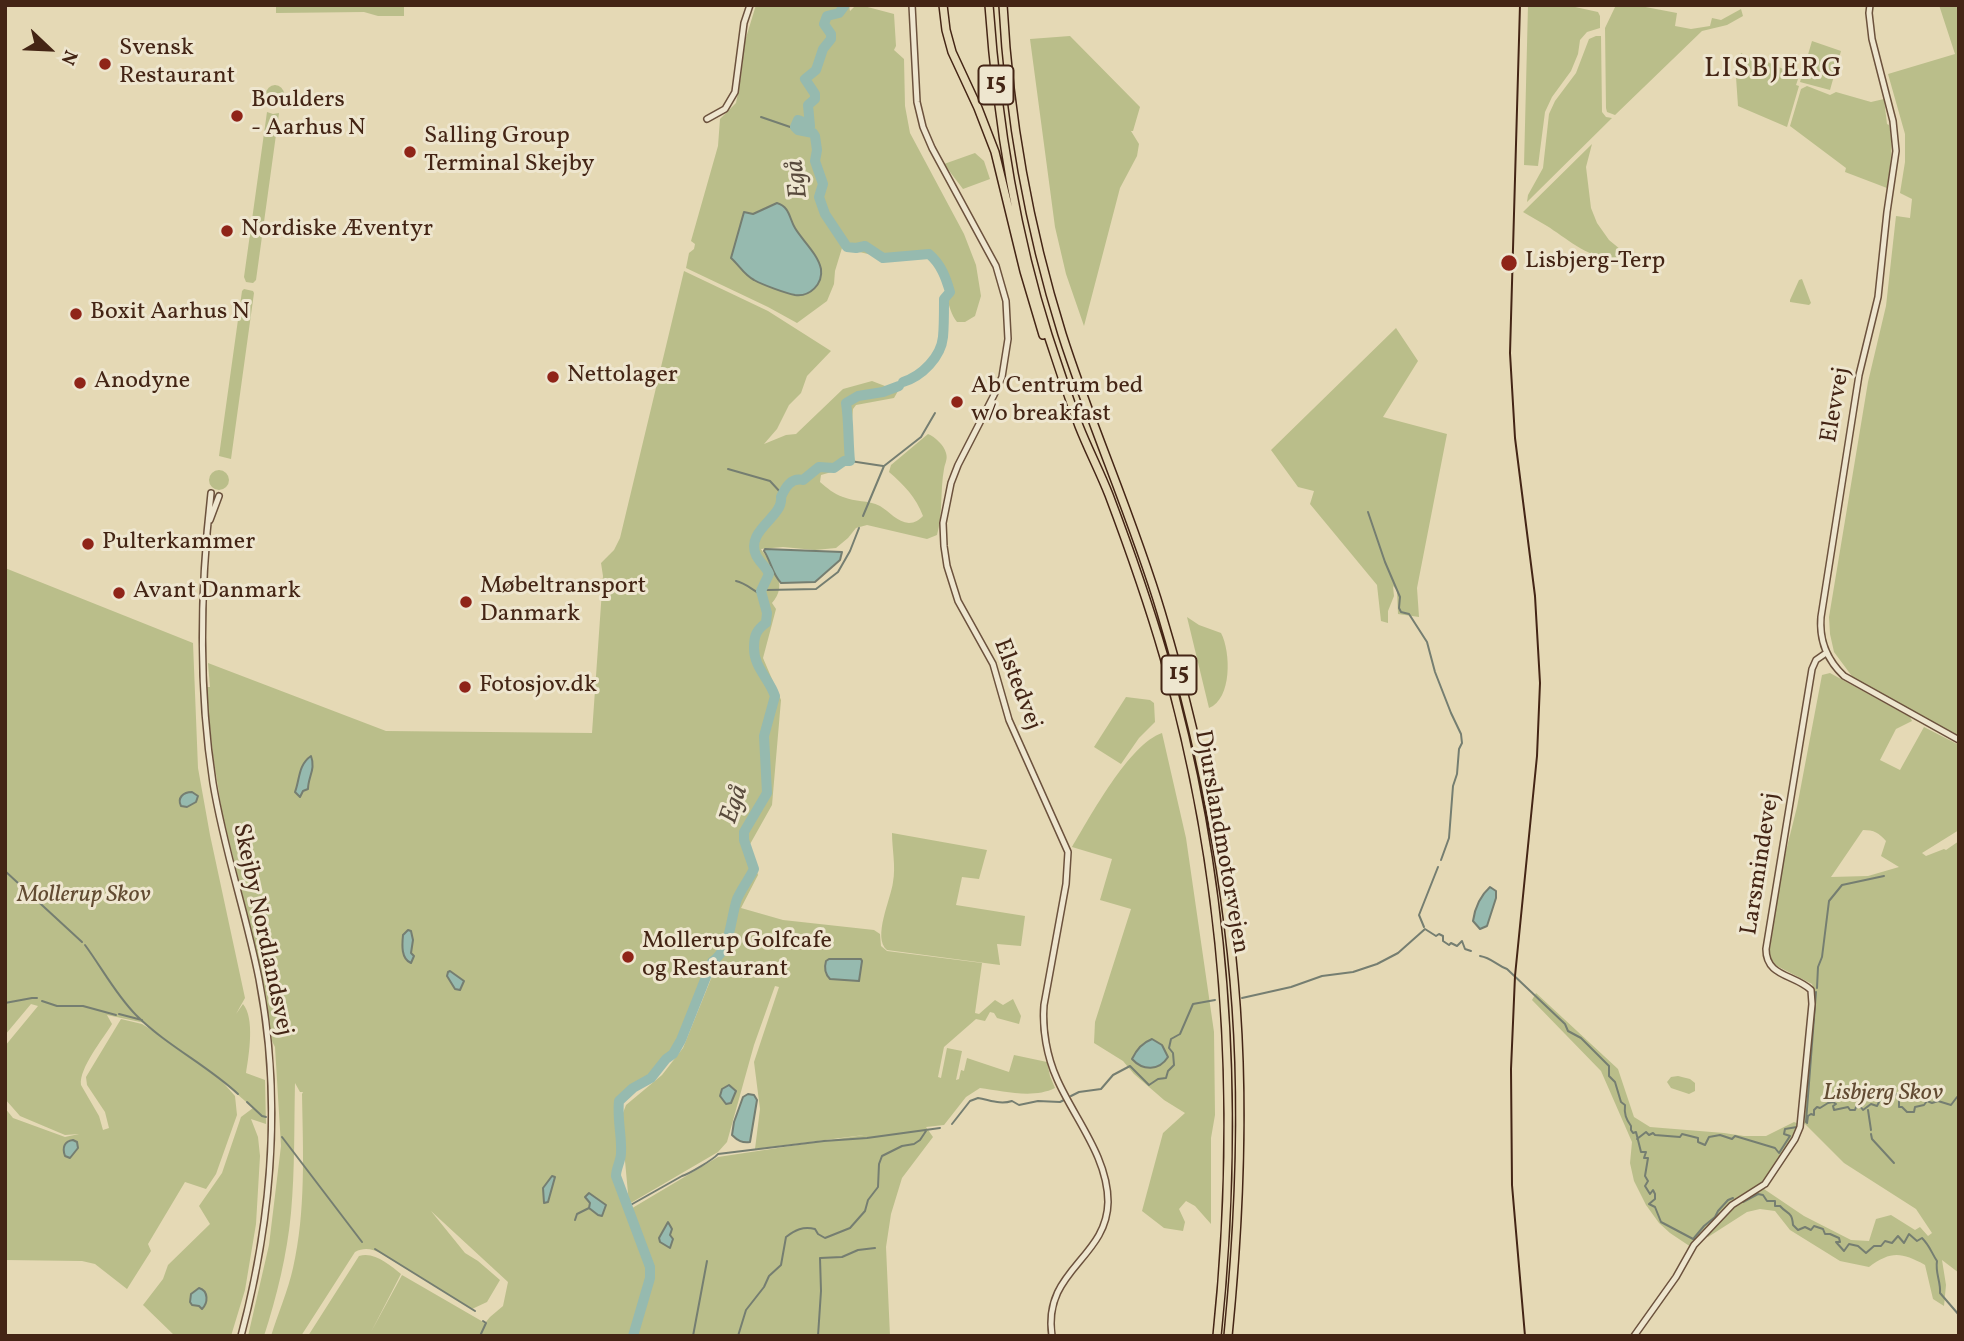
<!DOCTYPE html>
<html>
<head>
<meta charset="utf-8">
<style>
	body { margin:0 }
	#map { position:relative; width:1964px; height:1341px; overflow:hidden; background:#e5d9b5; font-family:Vollkorn,serif }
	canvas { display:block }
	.frame { position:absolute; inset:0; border:7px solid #442515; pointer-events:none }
	.north { position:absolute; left:14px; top:14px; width:70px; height:70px; -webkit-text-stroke:5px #eee6cf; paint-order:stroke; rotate:113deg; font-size:19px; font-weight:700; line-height:28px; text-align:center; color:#442515 }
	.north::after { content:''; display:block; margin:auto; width:24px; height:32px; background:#442515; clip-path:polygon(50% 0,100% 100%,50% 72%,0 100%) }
</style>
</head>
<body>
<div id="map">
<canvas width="1964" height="1341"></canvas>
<div class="frame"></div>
<div class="north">N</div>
</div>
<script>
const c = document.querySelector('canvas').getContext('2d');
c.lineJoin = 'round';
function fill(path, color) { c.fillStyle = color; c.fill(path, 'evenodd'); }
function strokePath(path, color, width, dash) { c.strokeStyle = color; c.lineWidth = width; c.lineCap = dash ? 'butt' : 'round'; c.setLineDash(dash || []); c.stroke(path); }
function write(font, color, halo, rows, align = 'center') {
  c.font = font + ' Vollkorn,serif'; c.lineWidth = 6; c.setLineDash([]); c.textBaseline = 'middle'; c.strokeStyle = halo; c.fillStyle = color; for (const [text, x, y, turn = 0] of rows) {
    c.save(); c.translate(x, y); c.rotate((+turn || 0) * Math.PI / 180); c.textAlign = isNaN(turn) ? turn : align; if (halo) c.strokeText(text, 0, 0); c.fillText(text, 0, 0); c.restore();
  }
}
fill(new Path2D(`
	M276,5H404V16H378L364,12L276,13Z
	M756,5H849L850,11L856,5H860L894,14L896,46L894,50L904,59L905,106L910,133L964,234L976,265L981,296L975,316L965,322H957C946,308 948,288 939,273C937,268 932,263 928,259L911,258L894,260L842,248L835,271L834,284L827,301L797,323L768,307L686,268L689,253L694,249L695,244L691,241L718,146L720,119L736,103L741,76L745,41Z
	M1528,5H1566L1598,12L1600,16V28L1587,32L1580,40L1578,54L1571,71L1552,97L1545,112L1538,166L1524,165Z
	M1616,5H1635L1677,13L1675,26L1691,29L1710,26L1712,18L1721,20L1741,9L1743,16L1727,25L1702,31L1615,115L1607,112L1606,108L1605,28Z
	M1939,5H1959V738L1854,679L1834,652L1830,634L1829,617L1868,382L1886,306L1896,216L1910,218L1912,199L1900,193L1905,162V134L1888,74L1955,54Z
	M1070,36L1140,107L1133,131H1131L1139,144L1137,156L1120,188L1084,326L1066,274L1055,227L1030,39Z
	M1596,36H1601L1602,112L1606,117L1612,118L1527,202L1528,195L1543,168L1549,114L1555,101L1576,73L1589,39Z
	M1812,41L1841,51L1830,90L1800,82Z
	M1741,53L1752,59L1754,56L1799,76L1796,85L1799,86L1787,127L1738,106L1736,77Z
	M266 94a9 9 0 1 1 18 0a9 9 0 1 1-18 0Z
	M1807,86L1830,95L1836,92L1871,102L1884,99L1887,124L1889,125C1894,147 1890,166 1887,188L1845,172L1846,168L1790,126L1801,89Z
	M267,112L273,114L279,113L256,280L253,283L246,282L244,277Z
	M1592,144L1586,167L1591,208L1597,223L1609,240L1626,254C1600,269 1568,239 1547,226C1539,221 1531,217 1523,212Z
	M975,153L984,161L990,179L963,189L944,164Z
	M684,271L768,311L831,351L807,376L801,393L789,405L777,429L764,444L786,435L796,434L843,389L872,381L898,391L894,398L856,405L853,409L849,450L846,464L835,471L821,475L820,482C827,488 834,494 843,497C855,502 868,500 880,506C890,512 897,522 909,523C915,523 919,520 923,516C916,497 904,485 889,472L891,465L928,434C935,437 944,445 946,453C948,459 945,463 944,469C940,491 943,513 937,535L927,539L867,525L856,528L848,538L836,548L815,550L783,547L761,549C773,566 789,584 772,603L776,609L763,658L781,700L772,805L749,846L758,875L741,908L783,920L874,930L880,934L881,946L887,951L982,963L975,1013L979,1014L995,1000L1003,1005L1013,999L1021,1016L1019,1024L997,1018L994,1013L990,1012L985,1021L976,1019L944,1047L938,1077L941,1078L947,1048L962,1051L956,1080L959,1079L961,1070L964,1071L967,1058L1009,1072L1014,1055L1047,1062L1050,1076L1055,1088C1033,1099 1003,1091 980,1088L966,1097L944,1125L926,1127L933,1137L902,1178L891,1214L886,1247L890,1336H308L359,1256C374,1251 390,1265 401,1274L371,1332L402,1275L485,1323L490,1317L503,1306L508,1282L431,1211L465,1253L478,1261L500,1280L487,1302L472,1309L382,1254C372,1249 365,1247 355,1252L301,1336H271C278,1313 288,1291 293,1268C306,1212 303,1151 302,1094L303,1092H300L295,1083C294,1126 295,1170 291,1213C287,1255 277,1296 264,1336H248L269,1245L281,1146L275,1047L272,1041L258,958L222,812L213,755L206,687H210L208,663L386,731L592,733L603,576L601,563L614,550L620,538ZM721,954L683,1048L662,1075L626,1105L621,1118L629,1204L718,1152L727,1142L754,1045L775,986L779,987L754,1062L760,1109L755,1149L864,1135L718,1157L629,1210L616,1176C616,1168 621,1161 621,1153C622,1136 617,1119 619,1101L633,1088L651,1078L673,1054L681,1040L712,962Z
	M1802,279L1811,303L1809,305L1790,302V300L1799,280Z
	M244,289L253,291L254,293L231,459L219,456L242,291Z
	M1396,328L1418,361L1383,417L1447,434L1417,588L1419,617L1398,614L1397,590L1393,586L1394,596L1388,611V623L1381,621L1377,585L1310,504L1314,491L1298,487L1271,450Z
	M209 480a10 10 0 1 1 20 0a10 10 0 1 1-20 0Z
	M5,568L193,643L198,768L210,835L245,998L236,1014L243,1004C255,1018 249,1055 246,1073L265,1080L266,1124L251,1119L258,1137L260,1156L256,1224L245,1290L231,1336H175L143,1305L163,1279L168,1265L210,1224L199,1206L222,1173L241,1117L253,1108L220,1079L235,1096L237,1115L216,1174L206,1189L185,1182L148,1244L151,1251L127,1289L95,1264L82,1261L5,1260V1108L13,1118L65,1137L79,1134L65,1135L20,1116L5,1099V1046L38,1006L31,1004L5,1035ZM107,1015L145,1023L158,1034L142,1024L121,1019L86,1077L87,1085L105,1112L109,1128L103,1130L99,1116L81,1085C79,1068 103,1039 112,1024Z
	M1187,617L1199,625L1221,633C1231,652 1232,699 1209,708Z
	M1830,673L1910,717L1912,721L1896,729L1880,760L1900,770L1924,727L1959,745V830L1922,853L1926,856L1944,849L1946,850L1959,841V1273L1942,1260L1946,1285L1944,1306L1933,1299L1925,1265C1901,1252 1891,1251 1869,1267L1840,1261L1790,1230L1775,1211L1760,1209L1747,1212L1708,1237L1705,1234L1743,1200L1764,1189L1804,1216L1851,1240L1869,1241L1876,1219L1891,1215L1915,1230L1920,1227L1928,1236L1932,1233L1916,1209L1844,1163L1804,1123L1815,997L1812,984L1775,965L1769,955L1783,863L1797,807L1822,675ZM1863,830C1874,830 1879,833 1886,841L1881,856L1899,867L1868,876L1831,877Z
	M1126,697L1150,700L1154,703L1155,722L1139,738L1121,764L1094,747Z
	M1162,733L1186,838L1214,1032L1215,1115L1211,1138V1224L1195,1206L1186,1201L1179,1209L1185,1222L1183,1231L1164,1228L1142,1211L1163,1133L1185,1113L1164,1100L1134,1074L1123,1061L1094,1043L1095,1022L1131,909L1100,900L1112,859L1072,847C1090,817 1129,744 1162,733Z
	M892,833L987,850L979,879L962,877L956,905L1025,916L1021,946L997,944L1000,965L887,950C872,938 891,899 893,882C896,867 892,848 892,833Z
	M1536,993L1618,1069L1634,1117L1650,1127L1724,1133L1744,1136H1766L1794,1122L1799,1124L1784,1153L1778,1159L1764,1182L1756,1188L1736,1198L1701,1232L1691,1247L1670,1233L1659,1223L1646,1205L1634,1181L1630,1163L1632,1142L1601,1071L1532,1000Z
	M1678,1076L1690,1079L1695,1083V1091L1689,1094L1671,1088L1667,1082L1671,1077Z`), '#babe8a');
const water = new Path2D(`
	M777,203C790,207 789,218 795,228C802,240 818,254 821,269C823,284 810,297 795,295C785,293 763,285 754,280C744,275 739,265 731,258L744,212L753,214Z
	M765,549L842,552L840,560L815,582L781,583C772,574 771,561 764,551Z
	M311,756C316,769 308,777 308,789L303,791L300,797L295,792C300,779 298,765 311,756Z
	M192,792L198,796L196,802L187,807L181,806C177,798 183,792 192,792Z
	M1490,887L1496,891V898L1487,926L1480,929L1473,921C1475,907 1480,896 1490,887Z
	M408,930L411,931L413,940L411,953L414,956L411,963C401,959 402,945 403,935Z
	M829,959H861L862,961L859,981L830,979C825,974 824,968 826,961Z
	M450,971L464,981L460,990L455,989L447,976L448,972Z
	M1152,1039L1162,1045L1168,1057C1159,1071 1143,1071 1132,1059C1137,1049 1142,1043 1152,1039Z
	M729,1085L736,1091L731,1103L726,1104L720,1096L722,1089Z
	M748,1094L754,1095L757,1100L750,1142C742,1143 738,1141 732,1135L734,1122L743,1097Z
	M73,1140L77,1142L78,1148L70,1158L65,1156C62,1148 64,1141 73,1140Z
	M552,1176L555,1177L548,1202L544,1203L543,1188Z
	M589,1193L606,1205L602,1216L598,1215L589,1208L590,1203L585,1197Z
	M668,1222L672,1229L670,1235L673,1239L670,1248L660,1242L659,1238Z
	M199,1288C209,1291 208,1303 202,1309L199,1306L192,1305L190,1302L191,1294Z`);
fill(water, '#96baaf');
strokePath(water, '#757e71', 2);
strokePath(new Path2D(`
	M761,117L796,129
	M850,461L883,466
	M728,469L770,481L782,494
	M1368,512L1385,562L1400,597L1399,608L1401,612L1409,614L1427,642L1435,672L1451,713L1461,734L1462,743L1459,749L1457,774L1453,786L1449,838L1441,860
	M863,516L884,466L921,437L935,413
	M736,581C746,583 752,590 762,595
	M767,590L816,589L838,572L850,551L859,528
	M5,871L82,942
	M1424,927L1419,915L1438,867
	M85,945C102,968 116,995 136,1015C167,1046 207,1065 238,1094
	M1480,956C1492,958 1496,965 1507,969L1565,1024L1568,1031L1581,1038L1609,1066V1076L1615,1082L1621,1102L1625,1105C1624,1114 1626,1119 1631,1126V1130L1633,1133L1636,1132L1641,1152H1646L1644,1158H1648L1645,1176L1648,1181L1645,1186L1650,1194L1653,1190L1655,1194V1199L1649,1204L1655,1207L1661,1222L1695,1240
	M1817,988L1818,967L1822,957L1829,901L1842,885L1884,876
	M1242,998L1291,987L1322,976L1353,972L1377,964L1398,953L1425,929L1436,936L1439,934L1443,936V941L1449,945L1451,943L1457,946L1462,941L1465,949L1471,951
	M42,1001L57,1006H83L116,1015
	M5,1003L32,998H37
	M119,1014L142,1020
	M1071,1096L1079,1092L1101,1089L1113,1075L1130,1066L1149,1085L1158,1079L1166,1078L1168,1071L1174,1065L1173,1053L1169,1048L1171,1039L1180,1034L1193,1004L1215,1000
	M247,1102L262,1116L266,1117
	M1868,1110L1871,1130
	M1806,1122L1816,992
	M1807,1123L1808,1116L1811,1114L1814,1115V1110L1817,1107L1820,1108L1828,1103L1833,1102L1836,1104L1833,1106L1834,1110L1848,1107L1850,1110H1855L1856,1107L1860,1106L1863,1110L1871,1104L1877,1106L1880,1100L1876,1096L1879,1094L1886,1093L1892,1096L1896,1094L1899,1099V1107H1902L1907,1112H1914L1915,1107L1924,1105L1927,1101L1932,1103L1938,1101L1951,1105L1957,1097L1959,1098
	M952,1124L970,1101L978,1098C990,1100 1000,1105 1012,1101L1019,1105L1038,1101L1060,1102L1064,1100
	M1871,1134L1872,1139L1894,1163
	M282,1137L362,1242
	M1637,1139L1646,1132L1649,1135L1653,1133L1655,1135L1680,1137L1682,1134L1698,1138V1142L1705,1145L1709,1137L1720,1135L1732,1139L1735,1136L1775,1148L1779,1153L1790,1136L1784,1134L1785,1129L1797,1127
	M1743,1202L1758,1194L1763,1195L1767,1201H1775V1206H1780C1788,1215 1792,1211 1793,1225L1798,1230L1805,1227L1811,1230L1814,1226L1823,1229L1825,1234H1830L1839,1238L1840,1242H1836L1844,1251L1849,1244L1858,1246L1866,1253L1874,1246H1881L1885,1241L1892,1243L1898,1236L1904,1243L1909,1234L1917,1241L1922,1238C1930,1246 1931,1252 1937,1261C1935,1273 1941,1282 1940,1293L1959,1315
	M627,1207L682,1176C689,1174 714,1159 718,1154L824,1141L867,1138L940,1128
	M575,1220L577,1214L589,1208
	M1694,1238L1704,1226L1715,1217L1718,1211L1728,1200L1733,1198
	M375,1249L475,1311
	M480,1336L486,1323L483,1321
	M693,1336L707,1261
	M738,1336L746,1310L764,1287L769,1276L781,1265L786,1237C795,1230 803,1226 815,1229L818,1234L825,1238L850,1228L865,1211L868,1200L878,1187L879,1164L882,1156L902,1146L914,1144L920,1140L926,1131
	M818,1336L821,1291L820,1258L842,1257L858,1250L875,1248`), '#757e71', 2);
strokePath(new Path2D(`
	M845,5L839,13L827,16L824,24L831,34V39L823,49L816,70L805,79L815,94V99L808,105L810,126L805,127L801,121L798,120L795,127L798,130L813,133L815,136L817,150L815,161L823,184L819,197L825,214L847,247L856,248L865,246L883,258L929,254C941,264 946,278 950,292L944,299V302C944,314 944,326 943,337C941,357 922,376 903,382
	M633,1336L650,1278V1267L616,1176C616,1168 621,1161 621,1153C622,1136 617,1119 619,1101L633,1088L651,1078L666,1059L673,1054L681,1040L712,962C731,949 730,920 737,899C742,888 749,879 754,869L744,840V832L767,793L764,736L775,696C769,678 754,668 754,648C754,636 756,630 766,623L767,613L761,591L769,574C766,566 759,562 756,555C745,530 784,517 781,497C785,488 791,477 803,480L819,467L834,468L844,461H850C848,441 849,422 846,403L858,396L883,392L899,386`), '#96baaf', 10);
const tertiary = new Path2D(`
	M912,5L917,102L923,127L932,148L996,266L1006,301L1008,339L1002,377L994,395L958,465L951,483L943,523L944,546L947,566L958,601L993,664L1009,720L1068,852L1066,884L1044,1005C1042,1029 1047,1057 1057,1079C1074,1118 1108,1157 1108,1202C1107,1259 1042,1270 1052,1336
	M1870,5L1869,13L1872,39L1893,121L1896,151L1887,212L1878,297L1859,375L1821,617C1819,641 1827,660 1844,676L1959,740
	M707,119L725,109L735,92L744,23L750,5
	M211,493C200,590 198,686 213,783C224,850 246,913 259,979C282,1098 272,1219 241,1336
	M210,520L219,496
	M1634,1336L1676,1277L1694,1245L1732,1205L1765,1184L1795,1139L1800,1127L1812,1004L1811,990C1794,974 1766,977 1766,949L1812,669L1816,660L1826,653`);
const motorway = new Path2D(`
	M943,5L946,30L952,52L978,108L995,152L1024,271L1043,335
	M989,5C997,117 1014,228 1048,335C1058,365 1068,396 1079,426C1088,449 1100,472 1109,495C1129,548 1148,602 1164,657C1228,879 1241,1107 1217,1336
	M1003,5C1009,117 1029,228 1062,334C1092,428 1133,518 1161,612C1205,758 1234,909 1239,1062C1242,1154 1237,1245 1228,1336`);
strokePath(tertiary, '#6c523d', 8);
strokePath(motorway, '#442515', 10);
strokePath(tertiary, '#eee6cf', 5);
strokePath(motorway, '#e5d9b5', 7);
strokePath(new Path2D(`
	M1520,5L1510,353L1515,438L1535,596L1540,683L1537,756L1515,976L1511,1069L1512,1185L1525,1336`), '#442515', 2);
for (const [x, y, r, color] of [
	[105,64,7,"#8f2418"],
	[237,116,7,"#8f2418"],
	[410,152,7,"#8f2418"],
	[227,231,7,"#8f2418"],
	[1509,263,9,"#8f2418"],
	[76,314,7,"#8f2418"],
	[553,377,7,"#8f2418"],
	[80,383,7,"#8f2418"],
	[957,402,7,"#8f2418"],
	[88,544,7,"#8f2418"],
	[119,593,7,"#8f2418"],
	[466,602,7,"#8f2418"],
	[465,687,7,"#8f2418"],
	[628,957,7,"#8f2418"]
]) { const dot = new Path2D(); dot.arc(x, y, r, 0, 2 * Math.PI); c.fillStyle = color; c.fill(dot); strokePath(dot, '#eee6cf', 2.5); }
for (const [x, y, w] of [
	[996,85,35],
	[1179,675,35]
]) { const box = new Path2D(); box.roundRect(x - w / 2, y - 19.5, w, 39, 5); c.fillStyle = '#eee6cf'; c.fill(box); strokePath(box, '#442515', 2); }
write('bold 23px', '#442515', null, [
	["15",996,85],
	["15",1179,675]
]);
write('24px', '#442515', '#eee6cf', [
	["Svensk",119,50],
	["Restaurant",119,78],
	["Boulders",251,102],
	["- Aarhus N",251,130],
	["Salling Group",424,138],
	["Terminal Skejby",424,166],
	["Nordiske Æventyr",241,231],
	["Lisbjerg-Terp",1525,263],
	["Boxit Aarhus N",90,314],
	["Nettolager",567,377],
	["Anodyne",94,383],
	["Ab Centrum bed",971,388],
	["w/o breakfast",971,416],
	["Pulterkammer",102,544],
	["Møbeltransport",480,588],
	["Danmark",480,616],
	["Avant Danmark",133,593],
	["Fotosjov.dk",479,687],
	["Mollerup Golfcafe",642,943],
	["og Restaurant",642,971]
], 'left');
write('24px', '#442515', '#eee6cf', [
	["Elevvej",1837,405,-80],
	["Elstedvej",1016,685,69],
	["Djurslandmotorvejen",1220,842,80],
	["Larsmindevej",1762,864,-81],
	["Skejby Nordlandsvej",261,930,78]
]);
write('italic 24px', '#624b32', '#eee6cf', [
	["Mollerup Skov",84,897],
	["Lisbjerg Skov",1883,1095]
]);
write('italic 26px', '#584a3c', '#eee6cf', [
	["Egå",799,179,-97],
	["Egå",736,805,-71]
]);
c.letterSpacing = '2px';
write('28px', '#442515', '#eee6cf', [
	["LISBJERG",1774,71]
]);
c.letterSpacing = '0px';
</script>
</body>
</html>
